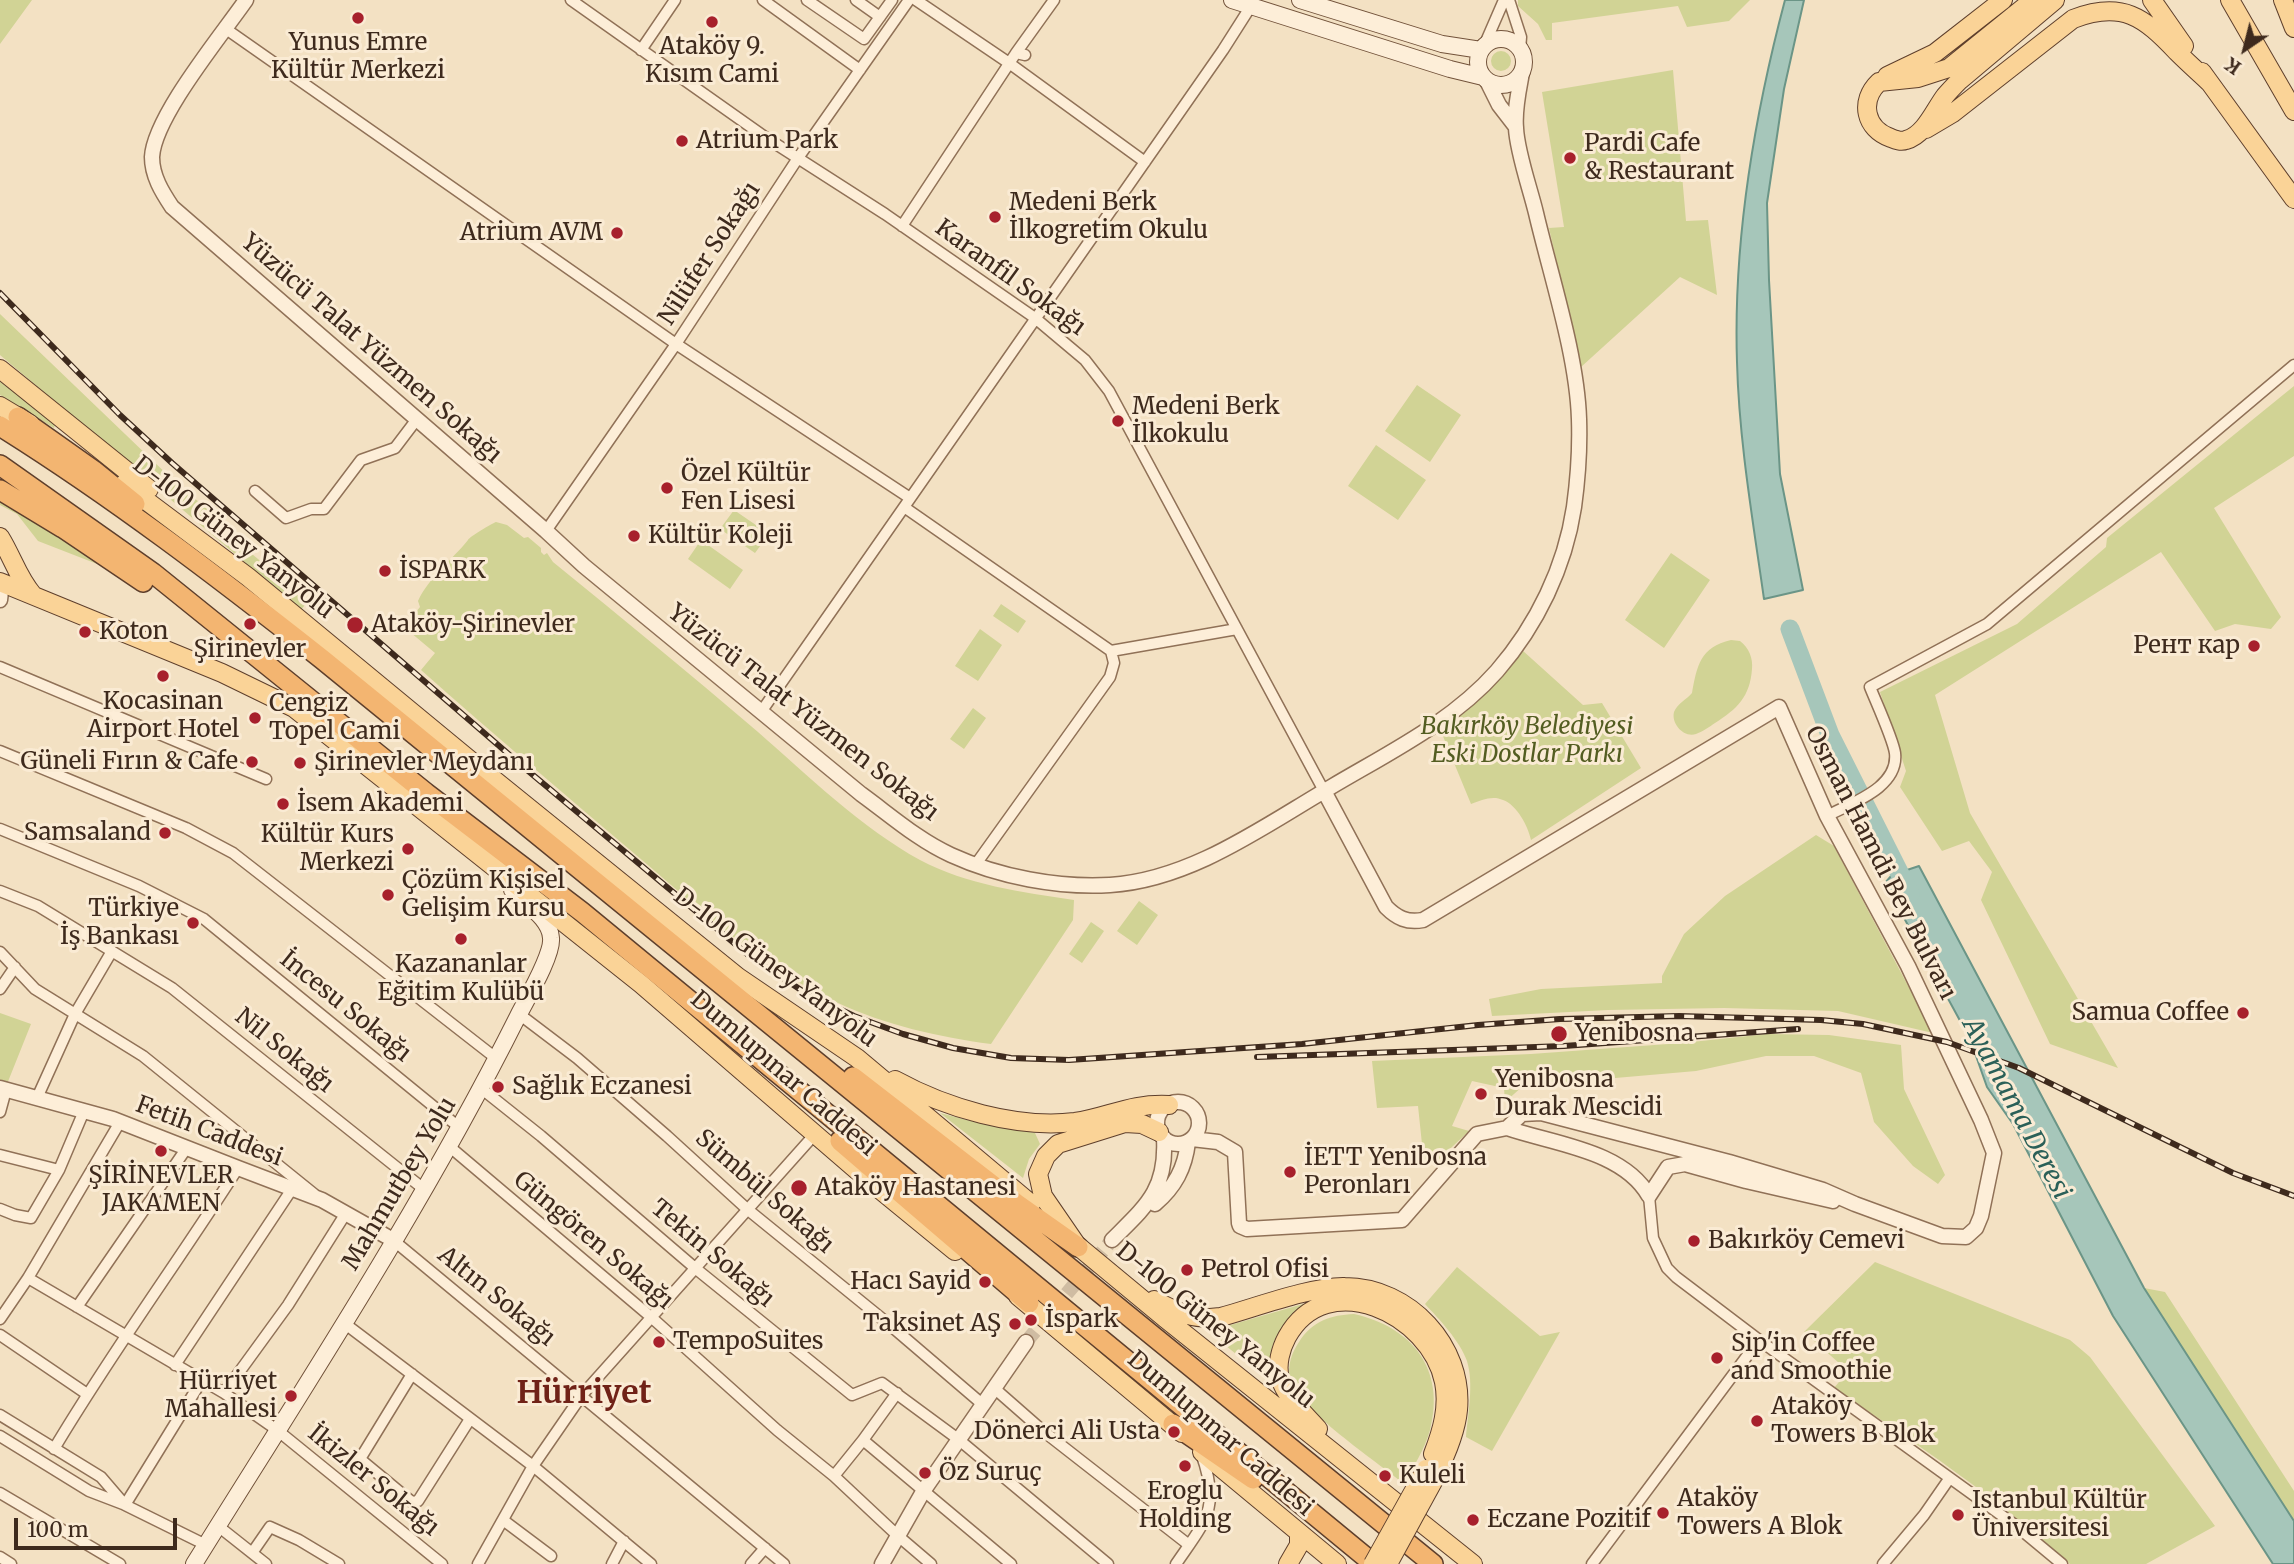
<!DOCTYPE html>
<html>
<head>
<meta charset="utf-8">
<style>
	body { margin:0 }
	#map { position:relative; width:2294px; height:1564px; overflow:hidden; background:#f3e1c3; font-family:Merriweather,serif }
	canvas { display:block }
	.north { position:absolute; left:2210px; top:14px; width:70px; height:70px; -webkit-text-stroke:5px #faebd4; paint-order:stroke; rotate:215deg; font-size:19px; font-weight:700; line-height:28px; text-align:center; color:#3e2a1d }
	.north::after { content:''; display:block; margin:auto; width:24px; height:32px; background:#3e2a1d; clip-path:polygon(50% 0,100% 100%,50% 72%,0 100%) }
	.scale { position:absolute; left:14px; top:1518px; width:163px; height:32px; box-sizing:border-box; border:4px solid #3e2a1d; border-top:0; padding-left:9px; font-size:21px; line-height:24px; white-space:nowrap; color:#3e2a1d; -webkit-text-stroke:5px #faebd4; paint-order:stroke }
</style>
</head>
<body>
<div id="map">
<canvas width="2294" height="1564"></canvas>
<div class="north">K</div>
<div class="scale">100 m</div>
</div>
<script>
const c = document.querySelector('canvas').getContext('2d');
c.lineJoin = 'round';
function fill(path, color) { c.fillStyle = color; c.fill(path, 'evenodd'); }
function strokePath(path, color, width, dash) { c.strokeStyle = color; c.lineWidth = width; c.lineCap = dash ? 'butt' : 'round'; c.setLineDash(dash || []); c.stroke(path); }
function write(font, color, halo, rows, align = 'center') {
  c.font = font + ' Merriweather,serif'; c.lineWidth = 6; c.setLineDash([]); c.textBaseline = 'middle'; c.strokeStyle = halo; c.fillStyle = color; for (const [text, x, y, turn = 0] of rows) {
    c.save(); c.translate(x, y); c.rotate((+turn || 0) * Math.PI / 180); c.textAlign = isNaN(turn) ? turn : align; if (halo) c.strokeText(text, 0, 0); c.fillText(text, 0, 0); c.restore();
  }
}
fill(new Path2D(`
	M0,0H32L0,44Z
	M1518,0H1750L1729,21L1687,27L1678,6L1552,23V40H1546L1538,24L1518,6Z
	M1491 61a10 10 0 1 1 20 0a10 10 0 1 1-20 0Z
	M1673,70L1686,221L1708,220L1717,295L1680,277L1581,367L1549,228L1564,227L1542,92Z
	M0,314L175,482L224,523L221,528L308,601L301,610L0,355Z
	M0,378L55,424L54,428L0,395Z
	M1417,385L1461,415L1430,462L1385,431Z
	M2294,386V456L2214,508L2281,617L2271,629L2235,624L2215,631L2161,552L1935,695L1970,813L2118,1068L2050,1044L1981,900L1992,872L1969,841L1942,851L1900,787L1906,771L1880,692L2017,624L2106,547L2107,538Z
	M1376,445L1426,480L1398,520L1348,486Z
	M0,499L110,569L38,541L17,514L0,505Z
	M734,510L769,534L755,553L720,529Z
	M496,522L507,525L524,538L528,537L541,548V552L544,555L547,553L553,562C622,618 690,674 758,732C807,775 863,829 920,860C967,885 1022,892 1074,900L1073,920L991,1044C939,1037 885,1025 838,1003C764,969 703,912 642,860C568,797 494,735 421,670L435,653L404,627L420,607L418,601C429,577 452,560 468,540C469,537 493,523 496,522Z
	M701,540L743,570L730,589L688,559Z
	M1671,553L1710,580L1664,648L1625,620Z
	M1001,604L1026,621L1018,633L993,616Z
	M980,629L1002,645L978,681L955,666Z
	M1731,640L1740,641C1749,648 1753,658 1752,669C1750,697 1737,709 1715,723C1709,727 1702,732 1696,734C1684,738 1671,724 1674,712C1677,704 1687,699 1692,693C1697,666 1700,647 1731,640Z
	M1522,650L1583,705L1602,703L1641,768L1531,840C1528,826 1517,805 1503,800C1493,795 1481,800 1471,804L1440,729C1472,705 1497,683 1522,650Z
	M973,708L986,718L964,749L950,739Z
	M1816,835L1834,846L1933,1033L1838,1011L1724,1008L1608,1010L1492,1016L1489,999L1541,989L1662,983V976L1684,934L1725,896Z
	M1139,901L1158,915L1137,945L1117,931Z
	M1091,922L1104,931L1082,963L1069,954Z
	M0,1013L31,1024L7,1084L0,1082Z
	M1767,1034L1829,1035L1901,1045L1904,1089L1945,1175L1938,1184L1913,1166L1874,1122L1861,1073L1814,1056H1766L1696,1071L1523,1086L1505,1102L1504,1088L1472,1081L1452,1126L1469,1131L1436,1162L1424,1163L1418,1106L1377,1108L1372,1061L1531,1054L1682,1043Z
	M940,1113L983,1124L1035,1133L1040,1144L1029,1159L1023,1178Z
	M1875,1262L2070,1340L2090,1357L2215,1526L2146,1564H2070C1998,1498 1915,1443 1834,1388L1848,1371L1804,1332Z
	M1457,1267L1540,1336L1560,1332L1492,1451L1466,1437C1468,1414 1474,1384 1467,1361C1460,1341 1439,1319 1425,1304Z
	M2144,1288L2165,1292L2294,1491V1521Z
	M1303,1304V1307C1285,1321 1270,1338 1270,1363C1269,1369 1271,1375 1271,1380L1267,1379L1210,1333L1209,1329L1227,1326Z
	M1354,1314C1412,1327 1446,1369 1430,1430C1425,1449 1413,1467 1404,1484C1378,1462 1297,1409 1290,1378C1287,1366 1292,1352 1299,1342C1312,1321 1331,1315 1354,1314Z`), '#d1d395');
const water = new Path2D(`
	M1785,0H1804L1784,89L1767,203L1769,280L1780,474L1803,590L1764,599C1753,521 1739,441 1737,362C1733,240 1754,117 1785,0Z
	M1919,866L2144,1288L2294,1521V1564H2273L2113,1316L2013,1124L1987,1087L1970,1039L1885,883L1892,875Z`);
fill(water, '#a6c6ba');
strokePath(water, '#6b9587', 2);
strokePath(new Path2D(`
	M1790,629L1830,735L1910,894`), '#a6c6ba', 19);
strokePath(new Path2D(`
	M1026,1342L1112,1240`), '#cfbca2', 14, [14, 7]);
const minor = new Path2D(`
	M571,0L765,137L885,214L1035,318L1085,360L1109,391L1324,791
	M763,0L860,70
	M807,0L864,39L892,0
	M856,0L880,17
	M916,0L1009,63L1145,162
	M1509,0L1521,37L1520,50
	M226,29L676,344L910,498
	M1484,46L1504,0
	M641,50L675,0
	M1025,55L1016,53L1054,0
	M902,226L1016,53
	M255,491L286,518L311,509H324L361,460L395,448L417,419
	M904,507L1111,651L1114,663L1110,677L976,864
	M546,531L676,344L798,158L909,0
	M1111,651L1237,629
	M0,667L266,779
	M761,712L1223,50L1251,6
	M0,751L186,828L233,853L497,1059
	M1827,816C1851,803 1899,788 1895,753C1893,739 1876,702 1870,687L1987,624L2294,365
	M0,829L139,886L204,919L460,1128
	M0,891L38,906L172,988L425,1190
	M0,952L35,989L143,1056L314,1194
	M0,989L15,967
	M519,1014L577,1058L667,1136L747,1209L891,1326L981,1403
	M482,1089L541,1136L695,1268L852,1395L882,1383L958,1439L1108,1564
	M37,1098L75,1014L112,951
	M0,1112L6,1090
	M450,1147L651,1317L777,1430L834,1476L897,1535L931,1564
	M0,1155L59,1170
	M1649,1196L1653,1238L1667,1268L1676,1277L1759,1340L2015,1525L2062,1564
	M0,1209L15,1215L31,1218L59,1170L84,1111
	M393,1240L784,1564
	M28,1278L224,1393L277,1430L442,1564
	M77,1307L186,1149
	M0,1319L28,1278L120,1122
	M344,1323L533,1466L651,1564
	M0,1335L87,1394
	M175,1365L292,1189
	M412,1374L360,1459L412,1502L418,1501L470,1419
	M994,1388L1043,1431L1189,1545
	M224,1393L288,1305L346,1213
	M897,1393L863,1440L1011,1564
	M0,1415L101,1477L125,1505L206,1545
	M0,1436L89,1491L123,1504
	M54,1449C111,1353 178,1262 238,1168
	M834,1476L863,1440
	M0,1493L120,1564
	M125,1505L202,1380
	M503,1520L551,1556
	M218,1526L266,1564
	M252,1553L270,1527L299,1540L339,1564
	M0,1557L11,1564
	M478,1564L533,1466L582,1395L815,1134
	M612,1564L624,1541
	M751,1564L765,1548
	M1176,1564C1206,1520 1221,1508 1201,1453
	M1592,1564L1759,1340
	M1883,1564L1924,1515L1949,1479`);
const tertiary = new Path2D(`
	M246,0C221,36 154,117 152,157C152,176 162,192 172,207L546,531L584,566L861,794C890,815 918,840 951,855C999,877 1058,888 1110,885C1191,880 1264,826 1331,787C1390,752 1452,722 1497,671C1537,625 1565,567 1574,507C1578,478 1580,448 1579,419C1577,355 1551,277 1536,213C1530,188 1517,152 1516,128C1514,108 1520,86 1523,67
	M1487,81L1499,105L1516,127
	M0,600L2,583
	M0,1088L113,1119L238,1168L322,1200L393,1240
	M1157 1123a21 21 0 1 1 42 0a21 21 0 1 1-42 0Z
	M1507,1128C1553,1144 1623,1150 1649,1196L1668,1167L1685,1164L1746,1181L1833,1201
	M1192,1139L1218,1142L1235,1152L1239,1223L1240,1226L1247,1229L1402,1220L1477,1134L1507,1128L1522,1114L1541,1113L1729,1162L1823,1190L1855,1204L1942,1236L1966,1237L1976,1228L1981,1216L1994,1153L1981,1120L1908,966L1827,816L1779,707L1423,920C1407,923 1397,918 1386,907L1324,791
	M1155,1204C1175,1187 1185,1168 1188,1142
	M1112,1240C1146,1206 1167,1190 1164,1138
	M882,1564L924,1490L1026,1342`);
const secondary = new Path2D(`
	M1232,0L1450,69L1483,77
	M1300,0L1442,44L1481,50
	M1478 62a23 23 0 1 1 46 0a23 23 0 1 1-46 0Z
	M194,1564C306,1384 423,1206 518,1016C526,1000 553,955 551,938C550,918 525,904 512,890`);
const primary = new Path2D(`
	M2033,0L1949,68L1918,78L1879,82C1859,101 1865,129 1891,138C1896,140 1901,142 1906,140C1925,135 1935,109 1945,96C1950,90 1955,85 1960,80L2055,0
	M2152,0L2184,46
	M2230,0L2294,111
	M2283,0L2294,28
	M2202,72L2294,199
	M1887,76L1935,53L2003,0
	M1926,129L1953,113L2073,19C2122,0 2144,17 2177,52C2187,62 2198,72 2209,82
	M0,369L149,489
	M0,406L30,424
	M124,484L248,577L477,766L738,977L857,1058L1031,1204
	M0,537C12,556 18,578 33,595
	M0,582L222,673L294,708L641,984L867,1179L955,1251
	M895,1080C946,1108 1016,1129 1075,1122C1109,1117 1130,1103 1169,1105
	M1067,1237L1166,1319L1473,1564
	M1076,1244L1043,1196L1038,1174L1046,1156L1058,1144L1125,1123L1142,1124L1159,1132
	M1018,1296L1182,1433
	M1154,1300C1177,1312 1195,1321 1221,1317C1254,1308 1312,1286 1345,1287C1409,1287 1464,1346 1458,1410C1456,1432 1446,1455 1436,1475
	M1318,1429C1304,1413 1286,1398 1280,1378C1276,1365 1281,1348 1287,1337C1327,1265 1430,1314 1444,1382C1449,1407 1442,1431 1433,1454
	M1202,1452L1337,1564
	M1288,1564L1299,1545V1534`);
const trunk = new Path2D(`
	M18,417L93,470L135,504
	M0,426C112,496 218,577 322,659L1433,1564
	M0,465L153,573L426,793L582,912L1374,1564
	M0,490L63,528L143,582
	M853,1077L1017,1204L1078,1247
	M840,1141L1029,1303
	M1173,1424L1253,1479`);
strokePath(minor, '#907157', 13);
strokePath(tertiary, '#907157', 17);
strokePath(secondary, '#72523a', 18);
strokePath(primary, '#5e3f2c', 20);
strokePath(trunk, '#5e3f2c', 22);
strokePath(minor, '#fdeed8', 10);
strokePath(tertiary, '#fdeed8', 14);
strokePath(secondary, '#fdeed8', 16);
strokePath(primary, '#fad397', 18);
strokePath(trunk, '#f3b571', 19);
const rail = new Path2D(`
	M0,293L120,415L172,463L527,770L747,954L804,992L854,1016L903,1034L953,1048L1011,1058L1069,1060L1302,1044L1478,1025L1560,1019L1679,1016L1821,1020L1863,1024L1947,1042L2019,1068L2233,1173L2294,1196
	M1257,1057L1564,1046L1798,1029`);
strokePath(rail, '#3e2a1d', 6);
strokePath(rail, '#faebd4', 3.5, [10]);
const primaryBridge = new Path2D(`
	M1373,1564L1426,1469
	M1388,1564L1435,1478`);
strokePath(primaryBridge, '#5e3f2c', 20, []);
strokePath(primaryBridge, '#fad397', 18);
for (const [x, y, r, color] of [
	[358,18,7,"#a7202c"],
	[712,22,7,"#a7202c"],
	[682,141,7,"#a7202c"],
	[1570,158,7,"#a7202c"],
	[995,217,7,"#a7202c"],
	[617,233,7,"#a7202c"],
	[1118,421,7,"#a7202c"],
	[667,488,7,"#a7202c"],
	[634,536,7,"#a7202c"],
	[385,571,7,"#a7202c"],
	[250,624,7,"#a7202c"],
	[355,625,9,"#a7202c"],
	[85,632,7,"#a7202c"],
	[2254,646,7,"#a7202c"],
	[163,676,7,"#a7202c"],
	[255,718,7,"#a7202c"],
	[252,762,7,"#a7202c"],
	[300,763,7,"#a7202c"],
	[283,804,7,"#a7202c"],
	[165,833,7,"#a7202c"],
	[408,849,7,"#a7202c"],
	[388,895,7,"#a7202c"],
	[193,923,7,"#a7202c"],
	[461,939,7,"#a7202c"],
	[2243,1013,7,"#a7202c"],
	[1559,1034,9,"#a7202c"],
	[498,1087,7,"#a7202c"],
	[1481,1094,7,"#a7202c"],
	[161,1151,7,"#a7202c"],
	[1290,1172,7,"#a7202c"],
	[799,1188,9,"#a7202c"],
	[1694,1241,7,"#a7202c"],
	[1187,1270,7,"#a7202c"],
	[985,1282,7,"#a7202c"],
	[1031,1320,7,"#a7202c"],
	[1015,1324,7,"#a7202c"],
	[659,1342,7,"#a7202c"],
	[1717,1358,7,"#a7202c"],
	[291,1396,7,"#a7202c"],
	[1757,1421,7,"#a7202c"],
	[1174,1432,7,"#a7202c"],
	[1185,1466,7,"#a7202c"],
	[925,1473,7,"#a7202c"],
	[1385,1476,7,"#a7202c"],
	[1663,1513,7,"#a7202c"],
	[1958,1515,7,"#a7202c"],
	[1473,1520,7,"#a7202c"]
]) { const dot = new Path2D(); dot.arc(x, y, r, 0, 2 * Math.PI); c.fillStyle = color; c.fill(dot); strokePath(dot, '#faebd4', 2.5); }
write('24px', '#3e2a1d', '#faebd4', [
	["Yunus Emre",358,43,"center"],
	["Kültür Merkezi",358,71,"center"],
	["Ataköy 9.",712,47,"center"],
	["Kısım Cami",712,75,"center"],
	["Atrium Park",696,141],
	["Pardi Cafe",1584,144],
	["& Restaurant",1584,172],
	["Medeni Berk",1009,203],
	["İlkogretim Okulu",1009,231],
	["Atrium AVM",603,233,"right"],
	["Medeni Berk",1132,407],
	["İlkokulu",1132,435],
	["Özel Kültür",681,474],
	["Fen Lisesi",681,502],
	["Kültür Koleji",648,536],
	["İSPARK",399,571],
	["Ataköy-Şirinevler",371,625],
	["Koton",99,632],
	["Рент кар",2240,646,"right"],
	["Şirinevler",250,650,"center"],
	["Kocasinan",163,702,"center"],
	["Airport Hotel",163,730,"center"],
	["Cengiz",269,704],
	["Topel Cami",269,732],
	["Güneli Fırın & Cafe",238,762,"right"],
	["Şirinevler Meydanı",314,763],
	["İsem Akademi",297,804],
	["Samsaland",151,833,"right"],
	["Kültür Kurs",394,835,"right"],
	["Merkezi",394,863,"right"],
	["Çözüm Kişisel",402,881],
	["Gelişim Kursu",402,909],
	["Türkiye",179,909,"right"],
	["İş Bankası",179,937,"right"],
	["Kazananlar",461,965,"center"],
	["Eğitim Kulübü",461,993,"center"],
	["Samua Coffee",2229,1013,"right"],
	["Yenibosna",1575,1034],
	["Yenibosna",1495,1080],
	["Durak Mescidi",1495,1108],
	["Sağlık Eczanesi",512,1087],
	["İETT Yenibosna",1304,1158],
	["Peronları",1304,1186],
	["ŞİRİNEVLER",161,1176,"center"],
	["JAKAMEN",161,1204,"center"],
	["Ataköy Hastanesi",815,1188],
	["Bakırköy Cemevi",1708,1241],
	["Petrol Ofisi",1201,1270],
	["Hacı Sayid",971,1282,"right"],
	["İspark",1045,1320],
	["Taksinet AŞ",1001,1324,"right"],
	["TempoSuites",673,1342],
	["Sip'in Coffee",1731,1344],
	["and Smoothie",1731,1372],
	["Hürriyet",277,1382,"right"],
	["Mahallesi",277,1410,"right"],
	["Ataköy",1771,1407],
	["Towers B Blok",1771,1435],
	["Dönerci Ali Usta",1160,1432,"right"],
	["Öz Suruç",939,1473],
	["Kuleli",1399,1476],
	["Eroglu",1185,1492,"center"],
	["Holding",1185,1520,"center"],
	["Ataköy",1677,1499],
	["Towers A Blok",1677,1527],
	["Istanbul Kültür",1972,1501],
	["Üniversitesi",1972,1529],
	["Eczane Pozitif",1487,1520]
], 'left');
write('24px', '#3e2a1d', '#faebd4', [
	["Nilüfer Sokağı",710,254,-57],
	["Karanfil Sokağı",1010,278,36],
	["Yüzücü Talat Yüzmen Sokağı",371,349,41],
	["D-100 Güney Yanyolu",233,538,38],
	["Yüzücü Talat Yüzmen Sokağı",803,713,38],
	["Osman Hamdi Bey Bulvarı",1880,863,63],
	["D-100 Güney Yanyolu",775,968,37],
	["İncesu Sokağı",345,1007,39],
	["Nil Sokağı",284,1051,39],
	["Dumlupınar Caddesi",783,1074,41],
	["Fetih Caddesi",209,1132,21],
	["Mahmutbey Yolu",400,1184,-59],
	["Sümbül Sokağı",764,1192,41],
	["Güngören Sokağı",593,1241,40],
	["Tekin Sokağı",712,1254,40],
	["Altın Sokağı",496,1297,39],
	["D-100 Güney Yanyolu",1215,1326,39],
	["Dumlupınar Caddesi",1220,1434,41],
	["İkizler Sokağı",373,1481,39]
]);
write('italic 24px', '#535d21', '#faebd4', [
	["Bakırköy Belediyesi",1527,727],
	["Eski Dostlar Parkı",1527,755]
]);
write('italic 26px', '#2b6058', '#faebd4', [
	["Ayamama Deresi",2016,1109,62]
]);
write('bold 32px', '#702217', '#faebd4', [
	["Hürriyet",584,1394]
]);
</script>
</body>
</html>
